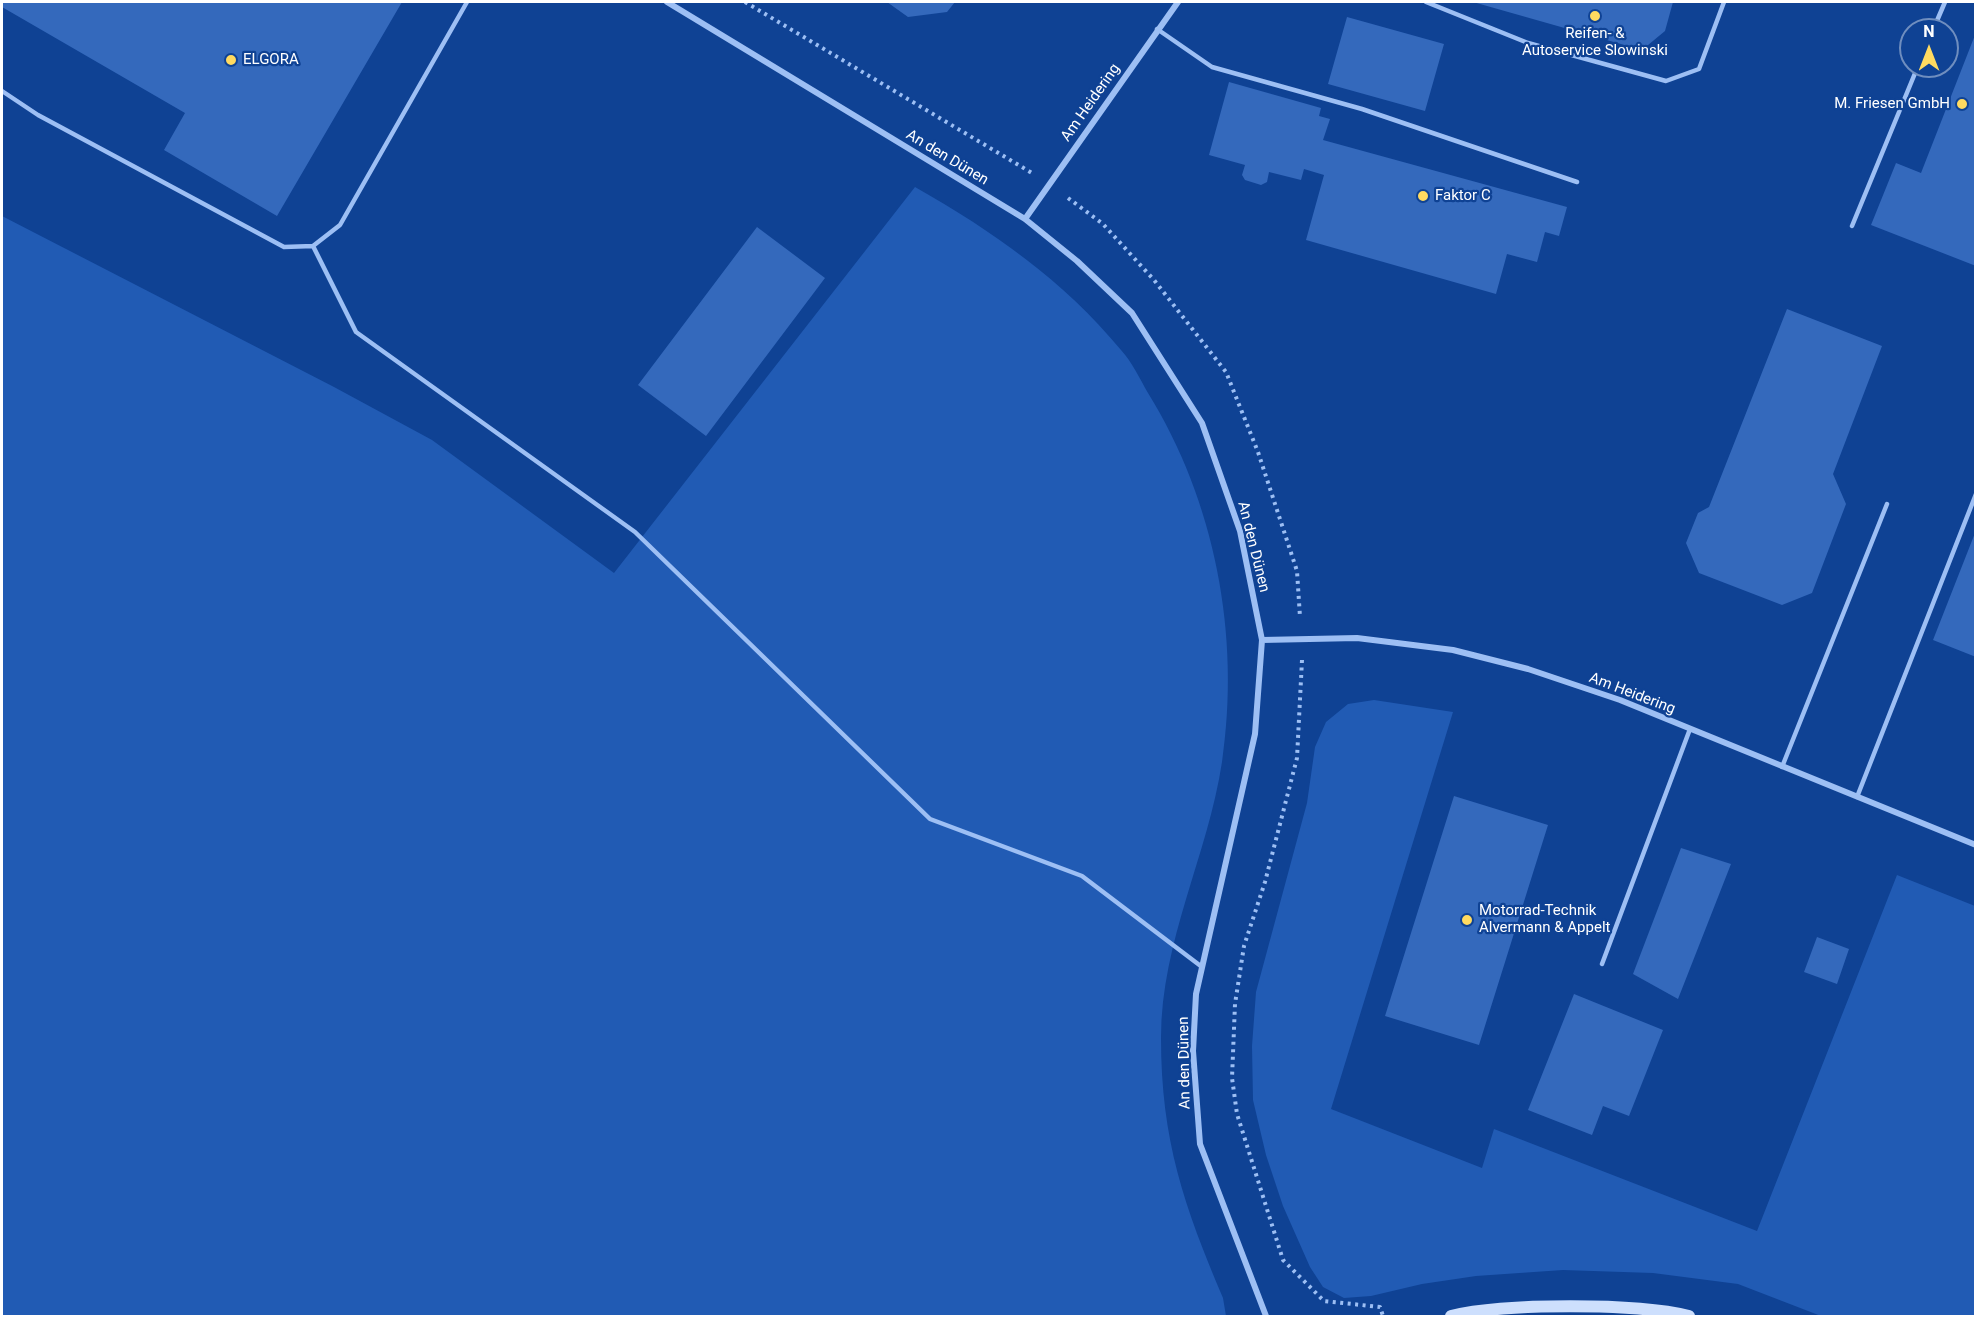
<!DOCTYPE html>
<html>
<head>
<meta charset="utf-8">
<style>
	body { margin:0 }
	#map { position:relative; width:1977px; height:1318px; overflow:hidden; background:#0f4294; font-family:Roboto,sans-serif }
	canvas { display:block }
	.frame { position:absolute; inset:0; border:3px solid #fff; pointer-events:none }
	.north { position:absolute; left:1899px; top:18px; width:60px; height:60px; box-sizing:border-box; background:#0f4294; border:2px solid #6f8ebf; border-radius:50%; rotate:0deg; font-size:16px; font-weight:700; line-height:24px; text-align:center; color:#fff }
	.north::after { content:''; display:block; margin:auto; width:21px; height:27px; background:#ffda60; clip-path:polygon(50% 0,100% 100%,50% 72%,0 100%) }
</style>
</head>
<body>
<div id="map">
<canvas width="1977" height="1318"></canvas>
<div class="frame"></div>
<div class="north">N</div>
</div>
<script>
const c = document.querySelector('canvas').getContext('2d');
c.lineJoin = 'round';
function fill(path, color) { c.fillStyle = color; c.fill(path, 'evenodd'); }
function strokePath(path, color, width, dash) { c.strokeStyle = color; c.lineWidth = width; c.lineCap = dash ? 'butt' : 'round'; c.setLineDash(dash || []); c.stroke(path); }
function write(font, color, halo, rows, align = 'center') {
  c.font = font + ' Roboto,sans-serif'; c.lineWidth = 4.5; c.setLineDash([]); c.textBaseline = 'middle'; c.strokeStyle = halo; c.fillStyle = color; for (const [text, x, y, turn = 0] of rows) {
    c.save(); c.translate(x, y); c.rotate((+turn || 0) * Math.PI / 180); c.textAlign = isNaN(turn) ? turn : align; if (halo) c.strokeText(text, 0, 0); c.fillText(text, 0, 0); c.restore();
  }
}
fill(new Path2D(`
	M915,187C994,232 1063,280 1121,350C1132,362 1140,379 1148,393C1215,501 1241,636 1222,762C1208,855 1161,941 1161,1038C1161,1140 1184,1206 1223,1298L1226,1316H2V216L334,387L432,440L614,573Z
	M1374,700L1453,712L1331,1109L1482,1168L1494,1129L1757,1231L1897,875L1975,906V1316H1821L1738,1284L1653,1273L1563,1270L1476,1276L1422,1284L1371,1296L1344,1298L1323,1287L1310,1267L1283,1206L1266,1155L1253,1100L1252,1046L1256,992L1307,803L1315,747L1326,722L1348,704Z`), '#215bb4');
fill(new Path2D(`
	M2,2H402L277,216L164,150L185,113L2,7Z
	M887,2H955L947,12L908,17Z
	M1473,2H1673L1665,31L1642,50Z
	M1347,17L1444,44L1425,111L1328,84Z
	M1975,35H1976V266L1871,225L1896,163L1921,173Z
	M1229,82L1321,108L1319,116L1330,119L1323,140L1567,207L1559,236L1545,232L1537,262L1507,254L1496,294L1306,240L1324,175L1304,169L1301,180L1269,172L1267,182L1261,185L1245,180L1242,175L1245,165L1209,155Z
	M757,227L825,278L706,436L638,385Z
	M1787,309L1882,346L1833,474L1846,504L1812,593L1782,605L1699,573L1686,543L1698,513L1709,507Z
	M1975,533H1976V657L1933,640Z
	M1454,796L1548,825L1479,1045L1385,1016Z
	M1681,848L1731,864L1678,999L1633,974Z
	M1817,937L1849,949L1837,984L1804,972Z
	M1574,994L1663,1030L1629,1116L1603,1106L1592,1135L1528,1110Z`), '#3469bc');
strokePath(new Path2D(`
	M745,2L1032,173
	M1068,198L1103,224L1154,280L1226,372L1258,452L1297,571L1300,617
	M1302,660L1297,758L1265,882L1244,946L1235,1004L1232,1078L1237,1114L1283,1260L1324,1301L1380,1307L1383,1316`), '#9dbff4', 4, [3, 4.5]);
strokePath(new Path2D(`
	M1426,2L1528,43L1666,81L1699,69L1724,2
	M1157,29L1212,67L1362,109L1577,182
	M1933,30L1945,2
	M2,91L38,115L284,247L313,246L340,225L467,2
	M1852,226L1918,66
	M313,246L356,332L635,532L930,819L1082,876L1202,967
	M1782,767L1887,504
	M1857,797L1976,494
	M1602,964L1690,729`), '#9dbff4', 4.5);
strokePath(new Path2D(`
	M667,2L1025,219L1077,261L1132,313L1202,423L1240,531L1262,640L1255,734L1196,994L1193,1051L1200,1144L1266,1316
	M1025,219L1178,2
	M1262,640L1357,638L1453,650L1528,669L1620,700L1976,845`), '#9dbff4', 6);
strokePath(new Path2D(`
	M1451,1316C1504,1303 1637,1303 1689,1316`), '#cddffd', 12);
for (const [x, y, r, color] of [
	[1595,16,6,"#ffda60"],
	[231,60,6,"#ffda60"],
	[1962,104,6,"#ffda60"],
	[1423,196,6,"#ffda60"],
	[1467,920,6,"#ffda60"]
]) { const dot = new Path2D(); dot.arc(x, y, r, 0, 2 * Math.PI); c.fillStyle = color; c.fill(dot); strokePath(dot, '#0f4294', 2); }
write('15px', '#fff', '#0f4294', [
	["Reifen- &",1595,34,"center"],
	["Autoservice Slowinski",1595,51,"center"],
	["ELGORA",243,60],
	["M. Friesen GmbH",1950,104,"right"],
	["Faktor C",1435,196],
	["Motorrad-Technik",1479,911],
	["Alvermann & Appelt",1479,928]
], 'left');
write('15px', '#fff', '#0f4294', [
	["Am Heidering",1091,103,-55],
	["An den Dünen",947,158,31],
	["An den Dünen",1253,547,76],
	["Am Heidering",1632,694,21],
	["An den Dünen",1185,1063,-91]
]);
</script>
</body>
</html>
